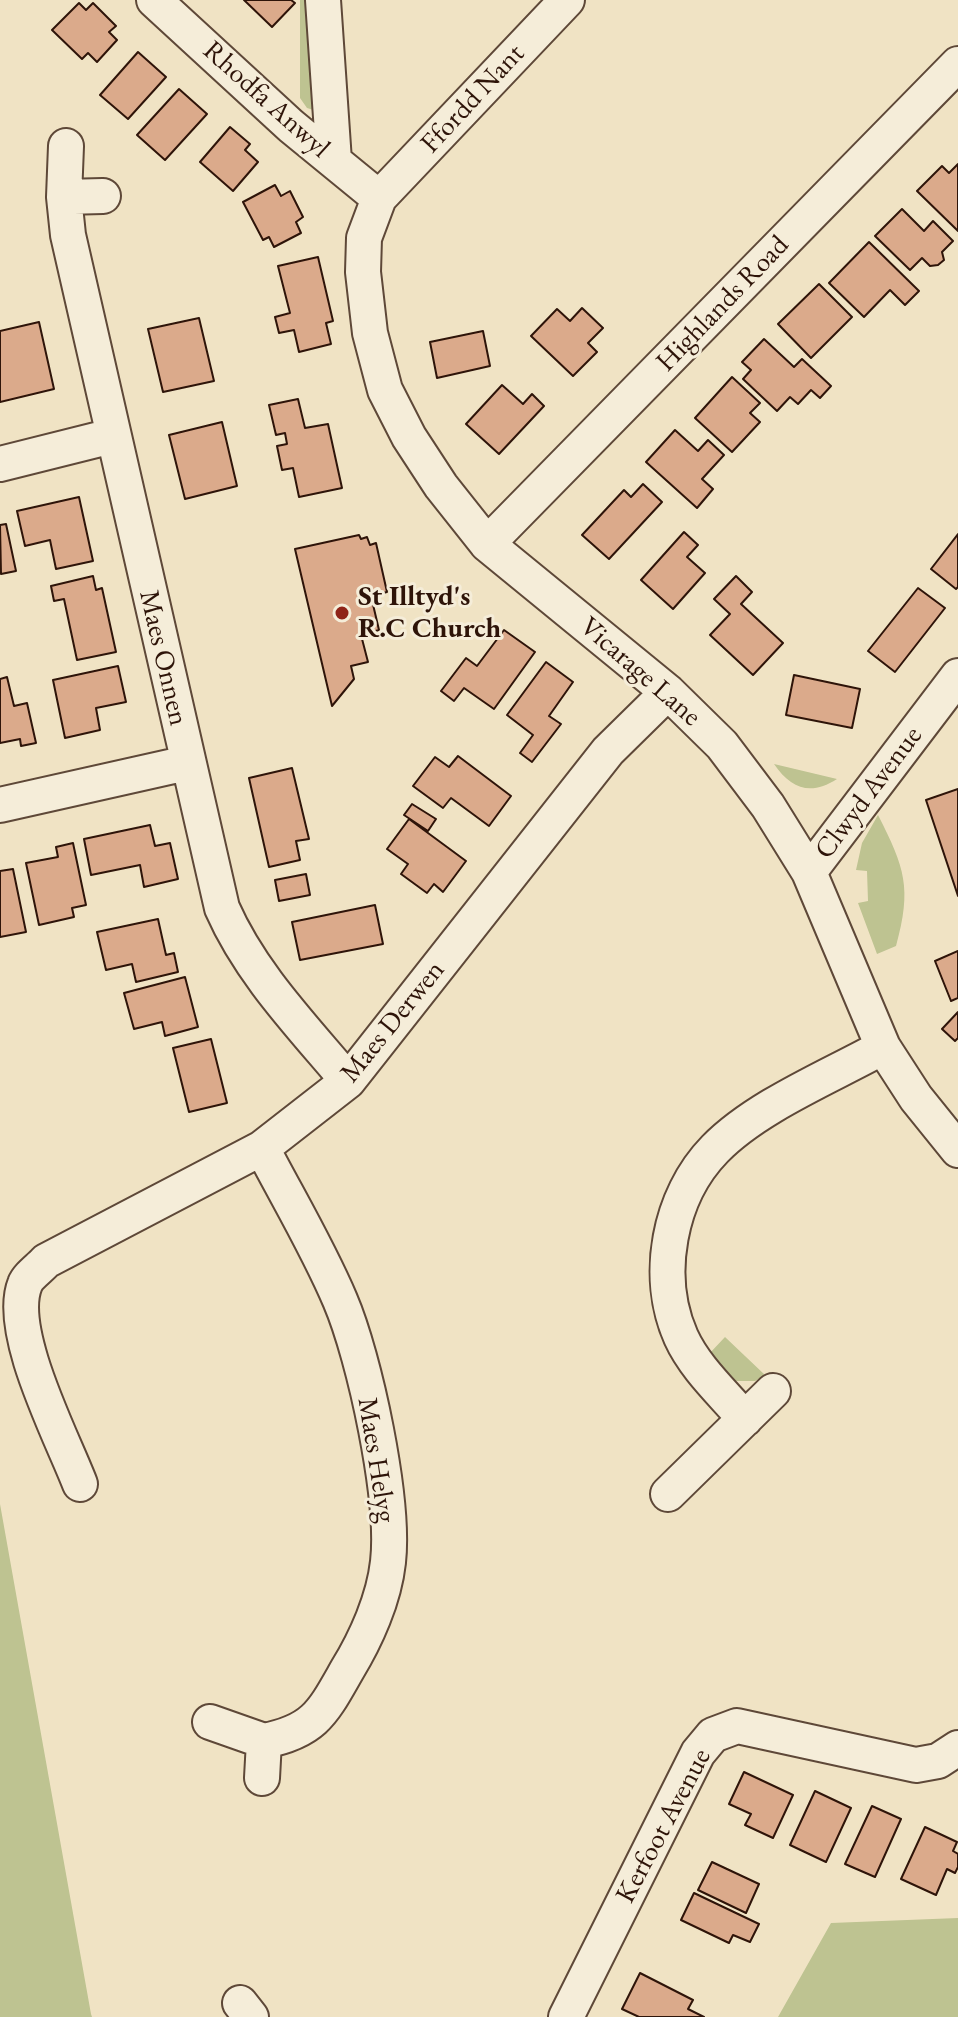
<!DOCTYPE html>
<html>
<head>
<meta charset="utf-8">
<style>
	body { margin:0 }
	canvas { display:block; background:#f0e3c4 }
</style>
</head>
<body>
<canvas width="958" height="2017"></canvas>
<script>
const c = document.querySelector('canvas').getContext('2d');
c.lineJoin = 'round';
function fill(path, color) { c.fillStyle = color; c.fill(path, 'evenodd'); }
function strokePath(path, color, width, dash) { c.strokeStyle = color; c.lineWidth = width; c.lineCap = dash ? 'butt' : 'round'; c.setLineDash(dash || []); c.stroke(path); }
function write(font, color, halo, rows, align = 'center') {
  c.font = font + ' "EB Garamond",serif'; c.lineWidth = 6; c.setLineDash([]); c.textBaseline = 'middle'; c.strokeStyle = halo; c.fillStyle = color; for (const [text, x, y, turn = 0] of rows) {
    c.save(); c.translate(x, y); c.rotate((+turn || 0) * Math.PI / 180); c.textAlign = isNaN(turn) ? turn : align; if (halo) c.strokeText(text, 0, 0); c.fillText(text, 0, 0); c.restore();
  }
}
fill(new Path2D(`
	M300,0H317L320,112L307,108L300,98Z
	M774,764L837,779C811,796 791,789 774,764Z
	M878,815C905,868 912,888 896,946L877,954L858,903L868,901L867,871L856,870L862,843Z
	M725,1337L765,1375L755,1381H733L709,1354Z
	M0,1504L91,2014L92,2017H0Z
	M958,1918V2017H778L831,1923Z`), '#bec391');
const building = new Path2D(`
	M244,0H291L295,3L272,27Z
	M79,3L86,10L93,3L116,26L109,32L117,40L97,62L88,53L82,59L52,30Z
	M138,52L166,77L128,119L100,95Z
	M179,89L207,114L165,160L137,135Z
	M230,127L250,144L245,150L258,162L233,191L200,162Z
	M958,164V231L917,191L942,166L949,173Z
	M275,185L281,196L290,191L303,217L296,222L301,233L274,247L269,237L263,240L243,202Z
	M902,209L924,231L933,221L953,241L942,252L944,260L938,265L930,266L922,258L910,270L875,236Z
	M869,242L919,291L905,305L890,290L864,317L829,283Z
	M318,257L333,321L326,323L331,344L299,352L294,330L279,333L275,317L290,313L278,266Z
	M819,284L852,317L811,358L778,324Z
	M582,308L603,328L588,343L597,352L573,376L531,336L557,309L570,321Z
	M199,318L214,381L163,392L148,329Z
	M39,322L54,389L0,402V331Z
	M483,331L490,366L437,378L430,342Z
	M764,339L794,367L802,359L831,386L820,398L811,390L798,404L790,397L777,411L743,379L751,370L742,362Z
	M732,377L760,403L750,413L760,422L732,452L695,418Z
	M502,385L523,404L532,394L544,406L499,454L466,424Z
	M298,399L305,428L328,424L342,488L299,497L293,468L282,470L277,446L287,444L285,433L276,435L269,405Z
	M222,422L237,486L185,499L169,435Z
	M675,430L698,451L708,440L724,455L702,479L713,489L697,508L646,462Z
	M643,484L662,502L609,559L582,535L624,490L631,497Z
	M79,497L93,561L56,569L50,540L25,546L17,511Z
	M6,524L16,571L1,574L0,525Z
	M684,532L698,545L687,557L705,573L673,609L641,580Z
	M958,534V587L956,589L931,569Z
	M359,535L361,539L367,537L370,545L376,543L387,592L371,596L379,630L361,635L368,662L351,666L354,679L332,706L295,549Z
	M93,576L96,590L102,588L116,652L77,660L64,599L54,601L51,586Z
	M736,576L752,592L741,604L783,643L753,675L710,635L730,614L714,599Z
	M918,588L945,608L895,672L868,651Z
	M504,630L535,652L494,709L464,688L454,701L441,691L466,658L477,666Z
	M546,662L573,682L549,716L561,724L532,762L520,753L533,735L507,715Z
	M118,666L126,702L96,708L100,730L65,738L53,680Z
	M794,675L860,689L852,728L786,715Z
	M7,677L14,706L27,703L36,743L21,746L20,739L0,743V679Z
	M458,756L511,796L489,826L451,798L443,808L413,786L435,757L449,767Z
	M292,768L309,839L296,841L300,860L269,867L249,778Z
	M958,789V896L926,800Z
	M412,804L436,819L428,831L404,815Z
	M409,819L466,861L443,892L434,884L427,893L401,874L408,864L387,849Z
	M150,825L155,846L170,843L178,879L144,887L140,865L91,875L84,839Z
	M73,843L86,905L72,908L74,917L39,925L26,863L58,857L56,847Z
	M13,869L26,932L0,937V871Z
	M306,874L310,895L279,901L275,880Z
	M375,905L383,944L300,960L292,922Z
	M158,919L166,955L174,953L178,972L136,982L132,964L106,970L97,932Z
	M958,951V998L951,1001L935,961Z
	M185,977L198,1027L165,1036L162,1022L134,1029L124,993Z
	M958,1012V1038L955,1041L942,1029Z
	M211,1039L227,1103L189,1112L173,1048Z
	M744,1772L793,1795L773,1838L745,1825L751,1814L729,1804Z
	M815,1791L851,1808L826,1862L790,1845Z
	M872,1806L901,1819L875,1877L845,1864Z
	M925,1827L957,1842L953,1851L958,1854V1867L955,1873L947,1869L936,1895L901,1879Z
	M712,1862L759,1884L746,1913L698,1890Z
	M694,1893L759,1924L750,1942L733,1935L729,1943L681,1920Z
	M640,1973L693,2000L688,2009L704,2017H639L622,2009Z`);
fill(building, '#dbaa8b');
strokePath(building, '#2e1409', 2);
const minor = new Path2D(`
	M154,0L291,126L379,198
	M323,0L334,161
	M567,0L379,198L364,238L363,272L370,333L385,390L409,437L441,486L487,544L668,692L722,745L768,806L809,872L883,1047L916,1098L958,1150
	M103,196L64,197L68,235L222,908C251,974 302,1026 348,1081
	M64,197L66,146
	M0,464L112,436
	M487,544L958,64
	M0,805L187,763
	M809,872L958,676
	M262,1148C288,1198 318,1248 340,1300C365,1358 395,1500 388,1562C384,1599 366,1639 347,1670C323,1712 315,1731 264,1741
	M745,1419C723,1393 695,1368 681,1337C654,1276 669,1196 715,1149C757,1106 831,1076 883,1047
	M80,1484C62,1437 6,1331 25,1284C28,1276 40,1268 46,1261L262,1148L348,1081L608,751L668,692
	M668,1494L773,1391
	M210,1722L264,1741L262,1778
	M240,2003L251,2017
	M566,2017L698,1753L713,1735L737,1726L916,1765L938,1761L958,1748`);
strokePath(minor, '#5e4838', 38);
strokePath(minor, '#f5edd9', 34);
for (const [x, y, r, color] of [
	[342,613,8,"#8f2418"]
]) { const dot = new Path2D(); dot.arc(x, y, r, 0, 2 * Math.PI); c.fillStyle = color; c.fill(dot); strokePath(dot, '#f5edd9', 3); }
write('28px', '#2e1409', '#f5edd9', [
	["Ffordd Nant",473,99,-47],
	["Rhodfa Anwyl",266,100,42],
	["Highlands Road",723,304,-46],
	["Maes Onnen",163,658,77],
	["Vicarage Lane",640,672,41],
	["Clwyd Avenue",869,793,-53],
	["Maes Derwen",393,1022,-51],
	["Maes Helyg",376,1460,81],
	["Kerfoot Avenue",664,1826,-62]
]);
write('bold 28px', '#2e1409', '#f5edd9', [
	["St Illtyd's",358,597],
	["R.C Church",358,629]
], 'left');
</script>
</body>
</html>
